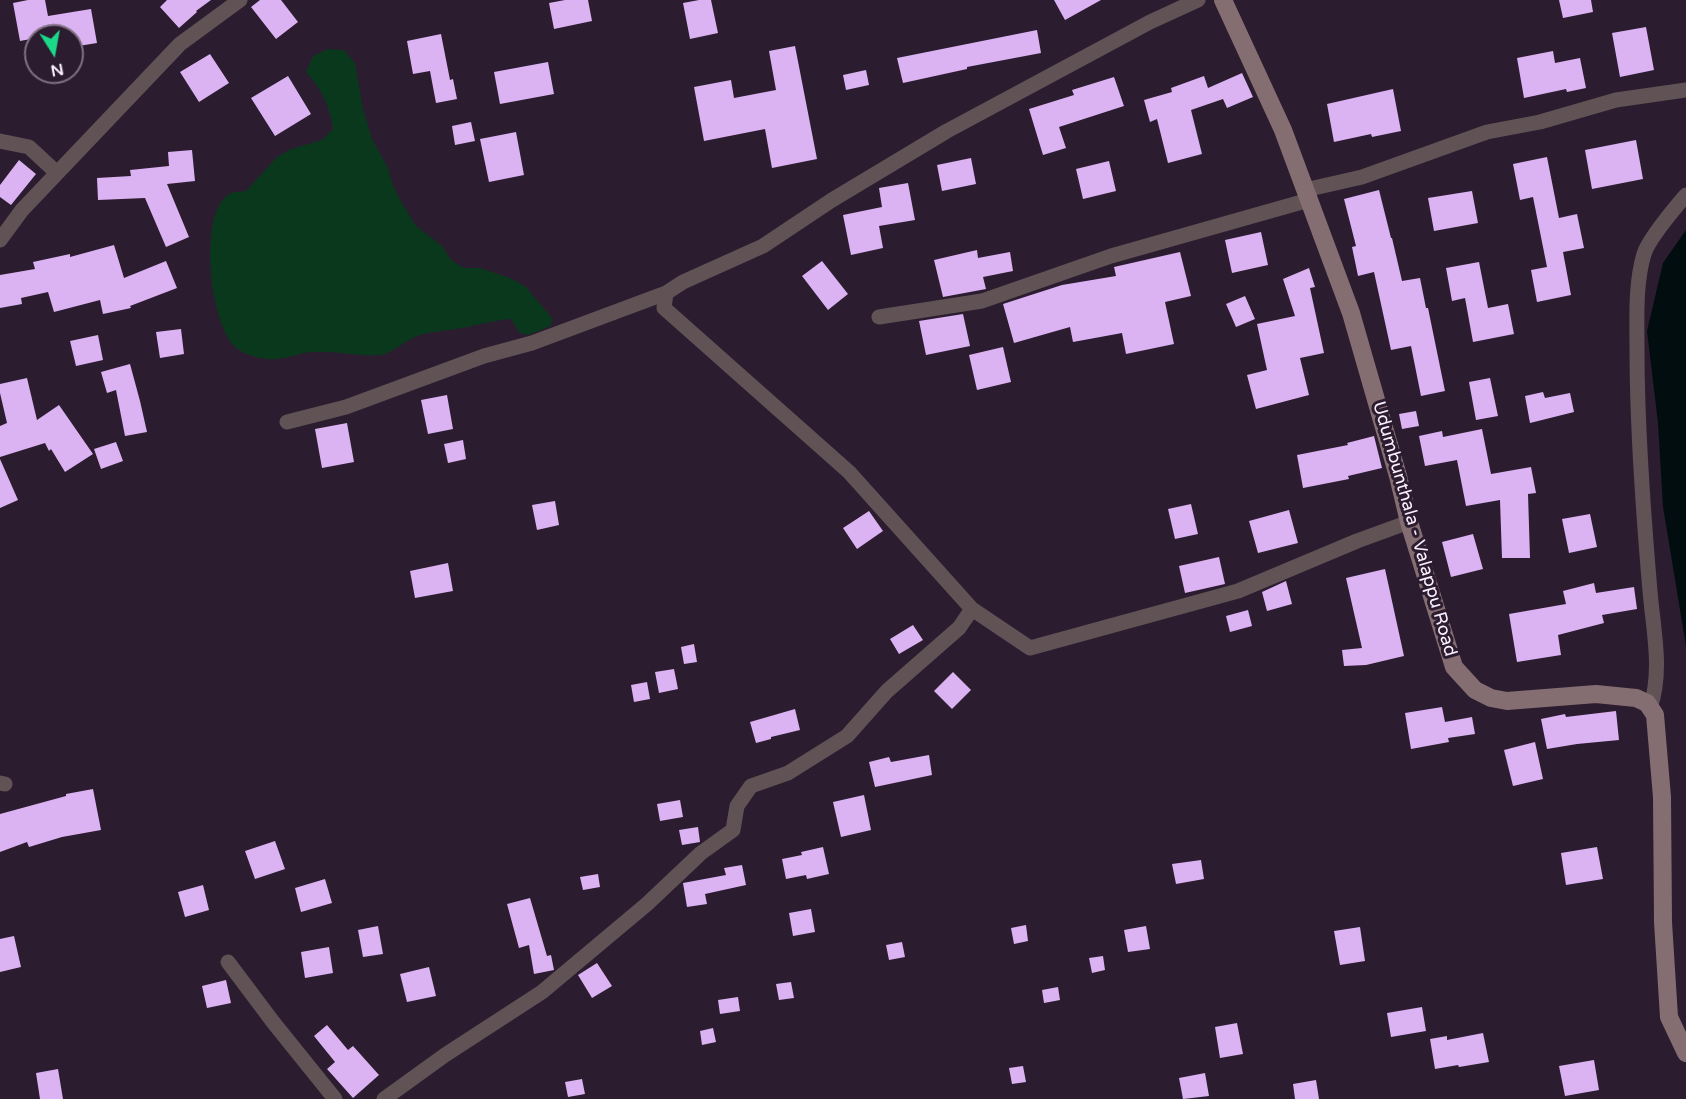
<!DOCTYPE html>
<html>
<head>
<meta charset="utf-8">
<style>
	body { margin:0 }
	#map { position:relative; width:1686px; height:1099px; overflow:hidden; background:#2c1c30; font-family:"Varela Round",sans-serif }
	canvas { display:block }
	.north { position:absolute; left:24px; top:24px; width:60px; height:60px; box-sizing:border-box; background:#2c1c30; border:2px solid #7f7182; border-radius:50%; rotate:169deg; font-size:16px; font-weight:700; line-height:24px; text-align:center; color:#fbf0fe }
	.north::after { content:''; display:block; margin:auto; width:21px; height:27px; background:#1bd988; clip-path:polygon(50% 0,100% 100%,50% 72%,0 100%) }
</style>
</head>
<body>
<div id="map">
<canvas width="1686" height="1099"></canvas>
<div class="north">N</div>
</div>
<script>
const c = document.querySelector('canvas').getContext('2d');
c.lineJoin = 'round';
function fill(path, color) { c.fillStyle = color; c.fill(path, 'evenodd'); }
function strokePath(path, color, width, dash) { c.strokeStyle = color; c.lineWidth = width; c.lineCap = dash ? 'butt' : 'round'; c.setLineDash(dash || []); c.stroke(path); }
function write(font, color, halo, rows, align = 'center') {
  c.font = font + ' "Varela Round",sans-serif'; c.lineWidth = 6; c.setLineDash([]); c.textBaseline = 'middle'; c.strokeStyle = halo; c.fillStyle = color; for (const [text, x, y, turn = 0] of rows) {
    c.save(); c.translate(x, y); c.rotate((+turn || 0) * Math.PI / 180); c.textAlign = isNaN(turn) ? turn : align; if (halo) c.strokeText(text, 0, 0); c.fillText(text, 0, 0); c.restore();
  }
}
fill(new Path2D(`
	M328,49L344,50L355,63L363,109L372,139L388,168L392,183L399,198L416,226L442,246L451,260L464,268H480L510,278L525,286L552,318L551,326L528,335L520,333L511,319C494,320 479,325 462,328C447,331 432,331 417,336C406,340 392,353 381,355C360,357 334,350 312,352C297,353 283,361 267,359C257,358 240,353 234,346C210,321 198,216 228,195C232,191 240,192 246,191L277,157L291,149L322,140L333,129C330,107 321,88 306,72L313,56Z`), '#0a381c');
fill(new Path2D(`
	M1686,230V646L1663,507L1658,423L1647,331L1663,263Z`), '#020d0f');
fill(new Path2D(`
	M28,0H45L48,16L91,9L97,43L72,47V36H58V33L36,36V38L20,41L13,3Z
	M167,0H211L196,11L197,12L179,28L160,7Z
	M260,0H281L298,22L276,39L251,7Z
	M565,0H588L592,21L554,29L549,3Z
	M699,0H711L718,33L690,39L683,3Z
	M1054,0H1101L1065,20Z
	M1559,0H1591L1593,12L1563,18Z
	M1646,27L1654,70L1620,77L1612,33Z
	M1037,30L1041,53L967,67V69L903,83L897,58Z
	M441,34L450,80L453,79L457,99L436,103L430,71L413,74L407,41Z
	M795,46L817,159L772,168L765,129L704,141L694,87L731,80L734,98L776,90L769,51Z
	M1553,51L1555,63L1580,58L1586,88L1567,92L1566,89L1524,98L1517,58Z
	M210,54L229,83L199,102L180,72Z
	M548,62L554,94L500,104L494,72Z
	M866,70L869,85L846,90L843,75Z
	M1242,73L1253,97L1227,108L1223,99L1191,110L1202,154L1168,163L1157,119L1150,122L1144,100L1172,92L1171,88L1204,76L1208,88Z
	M288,76L311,114L275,136L251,98Z
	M1114,77L1124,106L1059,127L1066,148L1043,155L1029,109L1074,95L1072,90Z
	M1393,89L1401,131L1372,137L1371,134L1334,142L1327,104Z
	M471,122L475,141L455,145L452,126Z
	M516,132L524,175L489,182L480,139Z
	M1636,140L1643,179L1592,189L1585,150Z
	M192,150L195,181L167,184L189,237L166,247L145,198L98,200L97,178L131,176L130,170L169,166L168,152Z
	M1547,157L1559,218L1577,214L1584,248L1563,252L1571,295L1537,302L1531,270L1547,267L1533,197L1520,200L1513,164Z
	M971,158L976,184L942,191L937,165Z
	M19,160L36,174L11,205L0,197V185Z
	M1109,161L1116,191L1083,199L1076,169Z
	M908,183L915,220L879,226L883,248L851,255L843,215L882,207L879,188Z
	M1379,190L1391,238H1392L1402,281L1420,278L1426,308H1428L1445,391L1421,396L1411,346L1391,350L1374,272L1358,276L1352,247L1356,246L1344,199Z
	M1472,191L1478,223L1434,231L1428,198Z
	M1261,232L1268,265L1232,273L1225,240Z
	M114,245L124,278L166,261L177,288L130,306L131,308L103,314L100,300L54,312L48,292L21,298L22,304L0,308V275L35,269L33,262L70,254V257Z
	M977,250L978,258L1010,252L1013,271L983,277L986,289L943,297L934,260Z
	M1180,252L1191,296L1165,302L1174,344L1126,354L1122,333L1073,342L1070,327L1014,343L1003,304L1062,285L1116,276L1114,267Z
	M822,261L848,294L828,310L802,276Z
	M1479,262L1488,308L1508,304L1514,334L1473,342L1465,298L1452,301L1446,268Z
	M1309,268L1315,287L1310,288L1324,353L1300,358L1309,395L1256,409L1247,375L1267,370L1257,324L1295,316L1283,279Z
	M1245,296L1255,319L1236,327L1226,304Z
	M963,314L970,346L926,355L919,321Z
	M181,329L184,354L160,358L156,332Z
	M98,335L103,360L76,366L70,341Z
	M1003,347L1011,382L977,390L969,355Z
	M130,364L140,401L147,432L125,436L116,390L107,393L101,372Z
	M27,378L37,420L59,405L93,454L65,472L51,449L49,451L45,443L0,457V426L7,423L0,393V384Z
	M1490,378L1498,416L1476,420L1469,382Z
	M1543,392L1545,398L1570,393L1574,412L1530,423L1525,396Z
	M447,395L453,429L428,434L421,400Z
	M1416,411L1419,426L1402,429L1399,414Z
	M347,423L354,462L322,468L315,429Z
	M1482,429L1491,474L1531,467L1536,493L1528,494L1530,558H1502L1500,500L1466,506L1457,460L1425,466L1419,436L1442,431L1443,437Z
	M1374,436L1382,468L1348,476L1349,479L1303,488L1297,455L1348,445L1347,443Z
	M463,440L466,459L448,463L444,444Z
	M116,442L123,461L101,469L94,449Z
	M0,459L18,500L0,508Z
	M555,501L559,525L537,530L532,505Z
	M1191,504L1198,534L1175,539L1168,509Z
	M1289,510L1298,543L1258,553L1249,521Z
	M869,511L883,531L857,549L843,528Z
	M1590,514L1597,547L1569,553L1562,519Z
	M1473,534L1483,569L1451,577L1442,542Z
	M1219,557L1225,584L1185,593L1179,566Z
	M448,563L453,591L415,598L410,571Z
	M1385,569L1404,656L1366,665L1344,666L1342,650L1362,648L1346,578Z
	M1286,581L1292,604L1267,611L1262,592Z
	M1594,583L1596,593L1634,587L1637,609L1602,615L1604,623L1558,635L1561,655L1517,662L1509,614L1566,604L1563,591Z
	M1248,610L1252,626L1230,632L1226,616Z
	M913,625L923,640L899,654L890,639Z
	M694,644L697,662L684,664L681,647Z
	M674,669L678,689L659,693L655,672Z
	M953,672L971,690L952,709L934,691Z
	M647,682L650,699L634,702L631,685Z
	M1442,707L1445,722L1472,717L1475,734L1448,738L1449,742L1411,749L1405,713Z
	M795,709L800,730L771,737V739L756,743L750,722Z
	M1616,711L1619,740L1577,744L1547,749L1541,719L1565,714L1566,717Z
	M1535,742L1543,779L1513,786L1504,750Z
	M929,755L932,775L875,787L869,762L889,757L891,762Z
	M93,789L101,830L62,837L29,847L27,842L0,852V814L66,796V794Z
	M864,795L871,830L841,837L833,802Z
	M680,800L683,817L660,821L657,804Z
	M698,827L700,842L682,845L679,830Z
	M275,841L285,869L255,879L245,851Z
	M823,847L829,874L807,879L806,875L786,879L782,859L802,855L801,852Z
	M1597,847L1603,879L1566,885L1561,853Z
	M1201,860L1204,879L1176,884L1172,864Z
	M742,865L746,885L705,894L707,904L687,907L683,883L726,875L724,868Z
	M598,874L600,887L583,890L580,877Z
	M325,879L332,903L301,912L295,888Z
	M203,885L209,910L185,917L178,892Z
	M530,898L547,956L551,955L554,970L534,974L529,945L519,948L507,904Z
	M811,909L815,932L793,936L789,913Z
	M1026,925L1028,941L1014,944L1011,928Z
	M378,926L383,954L363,957L358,930Z
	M1146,926L1150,949L1128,952L1124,930Z
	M1360,927L1365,961L1340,965L1334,931Z
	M14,936L21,967L0,972V939Z
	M902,942L905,957L889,960L886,945Z
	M329,947L333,973L305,978L301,952Z
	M1103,956L1105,970L1092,973L1089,958Z
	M597,963L612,986L592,998L578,975Z
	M429,967L436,996L407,1002L400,974Z
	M226,980L231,1003L207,1008L202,986Z
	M791,982L794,998L779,1000L776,984Z
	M1058,987L1060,1000L1044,1003L1042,990Z
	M738,997L740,1011L720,1014L718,1000Z
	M1422,1007L1426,1031L1391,1037L1387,1013Z
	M1237,1023L1243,1054L1220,1058L1215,1027Z
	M327,1025L348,1050L353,1046L379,1075L353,1098L327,1069L335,1062L314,1036Z
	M713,1028L716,1042L702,1045L700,1031Z
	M1483,1033L1489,1062L1459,1067L1458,1065L1435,1069L1430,1039L1447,1036V1040Z
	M1594,1060L1599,1090L1565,1096L1559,1066Z
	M1023,1066L1026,1082L1012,1084L1009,1068Z
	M58,1069L63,1099H40L36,1073Z
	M1205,1073L1209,1096L1183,1099L1179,1078Z
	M582,1079L585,1094L568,1097L565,1082Z
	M1316,1080L1319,1099H1295L1293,1084Z`), '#dbb3f3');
strokePath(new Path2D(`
	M0,141L29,147L57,173
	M1305,190L1362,177L1487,132L1540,122L1616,100L1686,90
	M0,240L22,210L180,44L240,0
	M879,317L982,301L1111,256L1309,200
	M287,422L346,407L484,356L532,343L666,293
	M972,609L849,472L664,308L666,293L683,282L763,246L832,200L947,131L1150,22L1198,0
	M1650,708C1663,671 1653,629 1650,591C1643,510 1637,430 1637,349C1637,319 1635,284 1644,254C1649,238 1675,208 1686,195
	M0,783L5,784
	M228,962L273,1022L335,1099
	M384,1099L445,1055L542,992L647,904L701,853L733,830L737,806L751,786L788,773L847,736L887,691L959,628L972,609L1030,648L1238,591L1357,541L1409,522`), '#615355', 15);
strokePath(new Path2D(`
	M1223,0L1283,130L1351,313L1398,476L1409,522L1454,667L1475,690L1491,698L1507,701L1596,694L1636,698L1647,703L1655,715L1662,797L1663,922L1669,1017L1686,1053`), '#856e71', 18);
write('18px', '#fbf0fe', '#2c1c30', [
	["Udumbunthala - Valappu Road",1414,529,74]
]);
</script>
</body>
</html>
